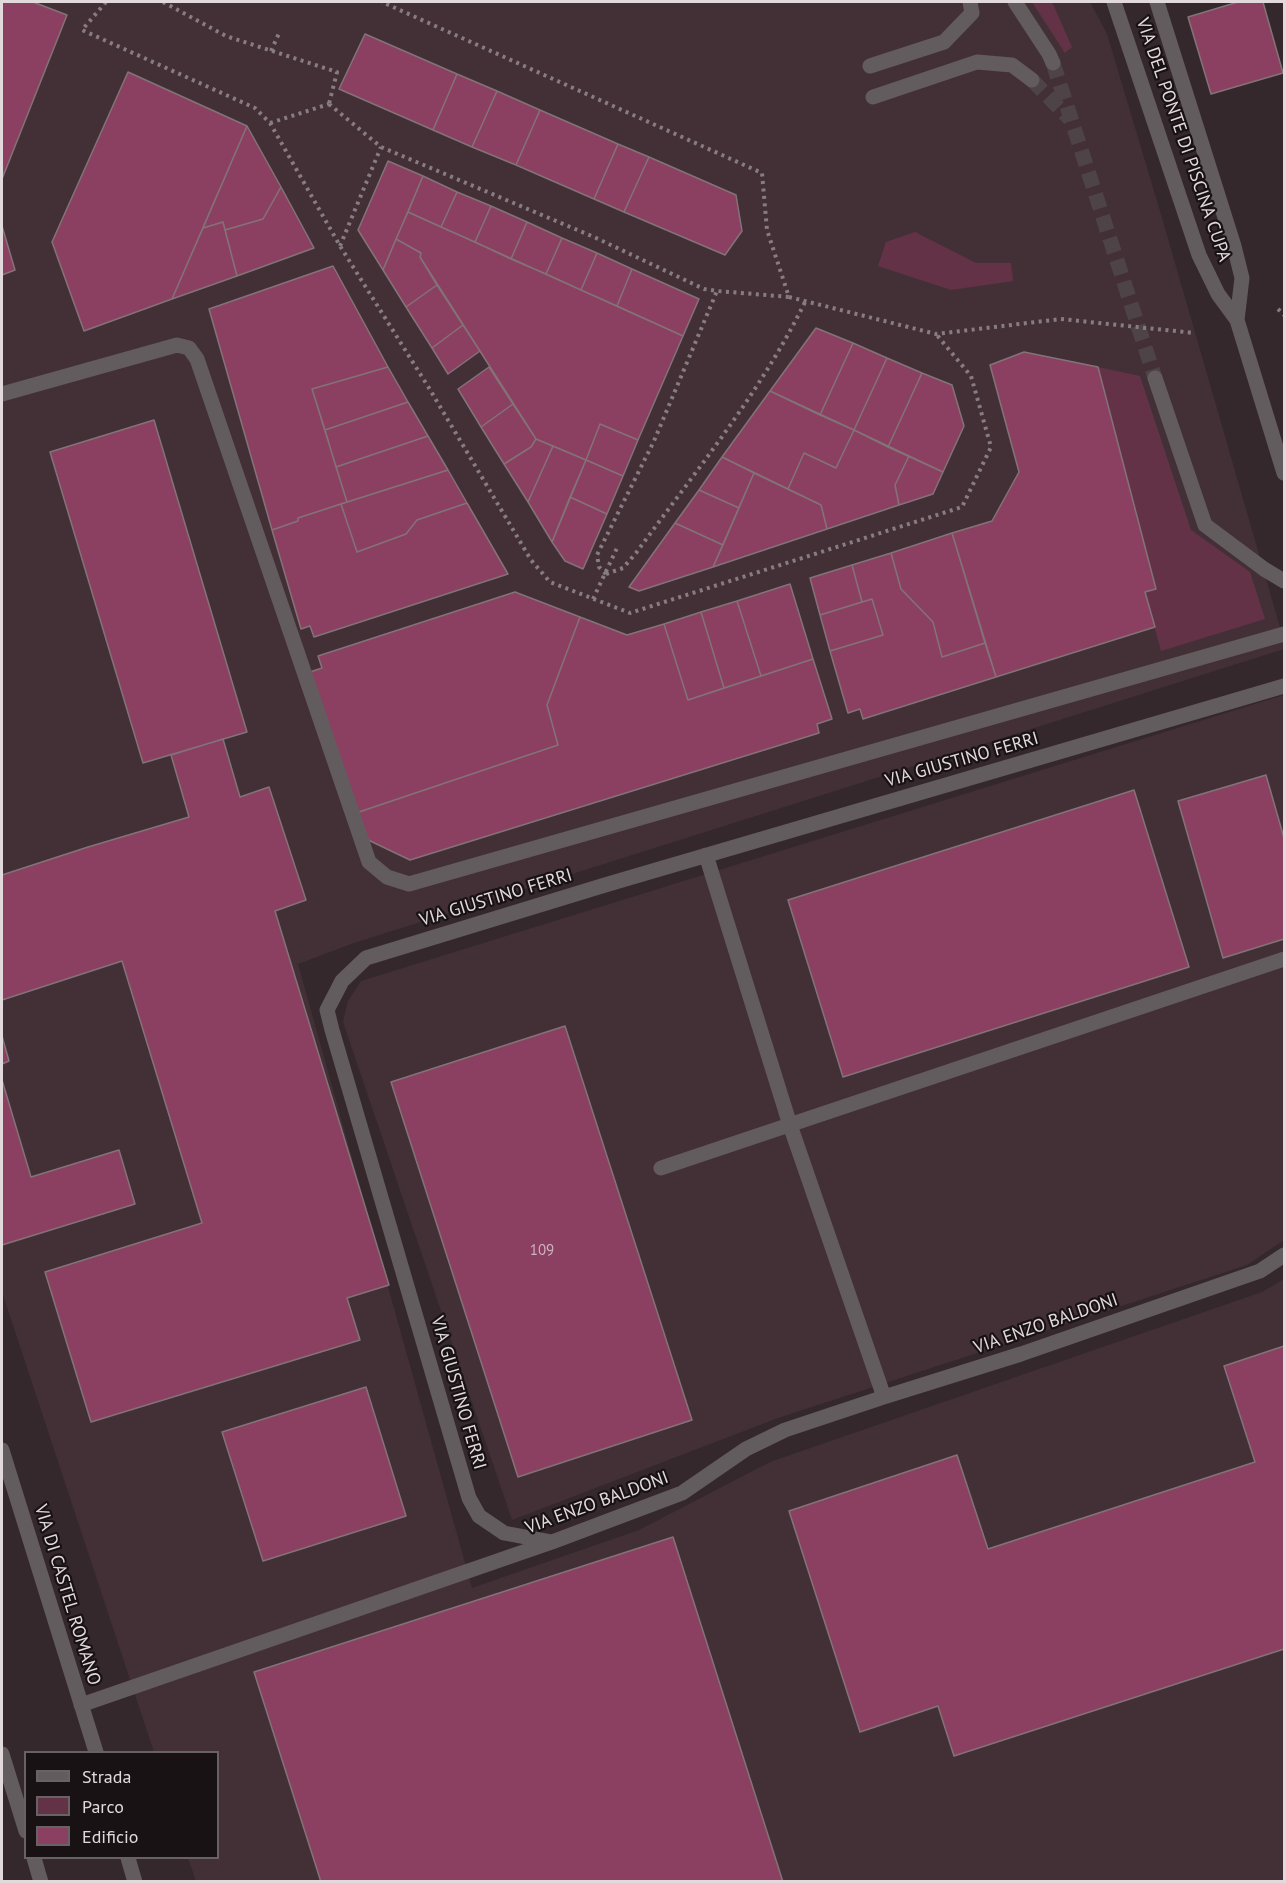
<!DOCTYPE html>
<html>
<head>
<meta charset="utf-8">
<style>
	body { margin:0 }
	#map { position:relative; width:1286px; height:1883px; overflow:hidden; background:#34282c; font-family:"PT Sans",sans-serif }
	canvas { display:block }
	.frame { position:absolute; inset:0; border:3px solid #e2d9dc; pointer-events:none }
	.legend { position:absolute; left:24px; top:1751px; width:195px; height:108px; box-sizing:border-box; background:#181214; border:2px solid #696264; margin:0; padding:8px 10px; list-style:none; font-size:18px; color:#e2d9dc }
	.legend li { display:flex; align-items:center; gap:12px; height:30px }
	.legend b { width:30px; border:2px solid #696264 }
</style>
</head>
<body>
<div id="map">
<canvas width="1286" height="1883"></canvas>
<div class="frame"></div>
<ul class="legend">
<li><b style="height:8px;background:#625c5e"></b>Strada</li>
<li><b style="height:16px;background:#643247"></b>Parco</li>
<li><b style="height:16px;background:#8c4061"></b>Edificio</li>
</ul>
</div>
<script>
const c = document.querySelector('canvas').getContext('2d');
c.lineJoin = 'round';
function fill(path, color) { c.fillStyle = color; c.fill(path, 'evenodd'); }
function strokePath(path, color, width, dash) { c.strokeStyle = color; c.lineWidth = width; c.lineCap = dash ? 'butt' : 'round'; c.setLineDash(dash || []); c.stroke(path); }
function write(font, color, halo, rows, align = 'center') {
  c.font = font + ' "PT Sans",sans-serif'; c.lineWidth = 4.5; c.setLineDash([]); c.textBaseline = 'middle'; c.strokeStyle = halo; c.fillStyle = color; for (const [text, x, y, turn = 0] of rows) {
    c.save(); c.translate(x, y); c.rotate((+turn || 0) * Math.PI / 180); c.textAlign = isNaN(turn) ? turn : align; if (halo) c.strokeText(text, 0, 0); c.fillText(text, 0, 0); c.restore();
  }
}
fill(new Path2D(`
	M2,2H1090L1107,34L1160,211L1284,641V649L354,943L298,964L472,1588L639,1530L770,1462L1262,1292L1284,1279V1881H196L188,1858H218V1752H154L2,1292Z
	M1284,695V1240L1247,1265L778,1418L512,1520L343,1022L348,1001L361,981Z`), '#433037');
fill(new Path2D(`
	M1032,2H1052L1072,47L1065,53Z
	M915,232L976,263H1011L1013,281L951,290L878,266L886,242Z
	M1098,367L1140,376L1191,530L1250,572L1265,619L1161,651L1145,592L1156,589Z`), '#643247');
const building = new Path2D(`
	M2,2H33L67,15L2,179Z
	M1238,2H1263L1283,73L1211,94L1188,17Z
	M365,34L457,74L433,130L339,89Z
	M128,72L247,126L172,299L84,331L52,242Z
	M457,74L497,91L472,147L433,130Z
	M497,91L540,110L516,165L472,147Z
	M540,110L618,144L594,199L516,165Z
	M247,126L281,187L263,219L225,230L223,222L203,228Z
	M618,144L649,157L624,212L594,199Z
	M649,157L736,195L742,231L725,255L624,212Z
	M388,161L423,176L383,270L358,230Z
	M423,176L457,192L441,227L408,212Z
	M281,187L314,248L237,276L225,230L263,219Z
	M457,192L491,206L475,242L441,227Z
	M491,206L527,222L511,259L475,242Z
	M408,212L683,336L638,440L600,424L586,460L536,439L420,257L421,253L396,239Z
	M223,222L237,276L172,299L203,228Z
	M527,222L562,238L546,274L511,259Z
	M2,226L15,270L2,275Z
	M562,238L597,253L581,290L546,274Z
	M396,239L421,253L420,257L437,285L406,307L383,270Z
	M597,253L632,269L617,306L581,290Z
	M333,266L388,367L312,389L347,502L298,518V521L272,530L209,309Z
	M632,269L699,299L683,336L617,306Z
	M437,285L463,325L432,348L406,307Z
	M463,325L480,351L448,374L432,348Z
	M816,328L853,343L820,415L770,391Z
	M853,343L887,358L854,430L820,415Z
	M1024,352L1098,367L1156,589L1145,592L1155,627L996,677L952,533L992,521L1019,472L990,365Z
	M887,358L922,373L888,447L854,430Z
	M388,367L408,402L325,430L312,389Z
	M489,367L513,404L481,427L458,389Z
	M922,373L952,385L964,426L943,472L888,447Z
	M770,391L854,430L836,468L804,453L788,489L722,457Z
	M408,402L428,436L336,467L325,430Z
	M513,404L536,439L531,447L504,464L481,427Z
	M154,420L247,732L143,763L50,452Z
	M600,424L638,440L623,476L586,460Z
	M854,430L909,456L895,485L899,505L827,529L821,505L788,489L804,453L836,468Z
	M428,436L448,470L347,502L336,467Z
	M536,439L553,446L528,502L504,464L531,447Z
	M553,446L586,460L552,542L528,502Z
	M909,456L943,472L933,494L899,505L895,485Z
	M722,457L754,473L739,508L699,490Z
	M586,460L623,476L607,514L570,497Z
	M448,470L467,503L417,520L406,534L357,552L341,504Z
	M754,473L821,505L827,529L713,567Z
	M699,490L739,508L723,545L675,523Z
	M570,497L607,514L583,569L565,561L552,542Z
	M467,503L508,574L314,637L310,626L301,629L272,530L298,521V518L341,504L357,552L406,534L417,520Z
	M675,523L723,545L713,567L639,591L629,587Z
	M952,533L985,643L942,657L933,622L901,589L891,553Z
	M891,553L901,589L933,622L942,657L985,643L996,677L863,719L860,709L848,713L830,651L883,635L872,599L862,602L852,565Z
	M852,565L862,602L820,615L810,578Z
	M790,584L813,659L761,676L737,601Z
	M515,592L580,617L547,705L558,745L356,813L310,672L322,668L318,656Z
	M872,599L883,635L830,651L820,615Z
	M737,601L761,676L724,688L701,612Z
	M701,612L724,688L688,700L664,624Z
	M580,617L627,635L664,624L688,700L813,659L832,719L817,724L819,733L410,860L364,838L356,813L558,745L547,705Z
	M223,739L240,797L269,787L306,900L275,911L389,1285L347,1298L360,1340L91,1422L45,1272L202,1223L122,961L2,1000V875L88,847L189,817L171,755Z
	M1266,775L1284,838V939L1223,958L1178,801Z
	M1134,790L1189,967L843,1077L788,900Z
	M565,1026L692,1420L518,1477L391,1082Z
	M2,1036L9,1061L2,1064Z
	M2,1080L31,1177L119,1150L135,1204L2,1245Z
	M1284,1346V1649L954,1756L938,1706L860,1732L789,1511L957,1455L988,1549L1255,1462L1224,1366Z
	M366,1387L406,1516L263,1561L222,1432Z
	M673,1537L783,1882H321L254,1672Z`);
fill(building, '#8c4061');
strokePath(building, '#827378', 1.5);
strokePath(new Path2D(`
	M1053,63L1155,378
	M1032,80L1070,119`), '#4e4346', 15, [15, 8]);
strokePath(new Path2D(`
	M106,2L82,30L255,108L270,123L340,246L429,388L531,560L550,582L630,613L962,507L991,447L971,376L936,334
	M163,2L226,36L337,72L329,104
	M271,51L280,31
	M329,104L381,147L594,237L704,289L717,291L789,297L767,230L762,173L382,2
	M270,123L329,104
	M340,246L381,147
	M789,297L936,334L1061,319L1194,333
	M1278,309L1284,315
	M606,574L623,568L636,553C695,472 761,392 805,302
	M606,574L599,567L597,555L654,441L717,291
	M593,599L617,548`), '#877d80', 4, [3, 4.5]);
strokePath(new Path2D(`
	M1015,2L1049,54L1053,63
	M1114,2L1199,255L1218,294L1237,320L1284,473
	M1157,2L1234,246L1242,278L1237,320
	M870,66L944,42L972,13L970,2
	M873,97L977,62L1012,65L1032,80
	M1155,378L1205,525L1264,569L1284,581
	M2,394L177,345L189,348L197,359L369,862L387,877L409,884L1284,634
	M706,855L790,1125L884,1397
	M661,1168L1284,959
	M2,1450L96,1752
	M552,1542L504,1533L479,1516L469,1498L332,1030L327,1010L342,981L366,958L605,885L1284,686
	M81,1705L552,1542L682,1493L746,1449L785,1430L884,1397L1021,1354L1260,1271L1284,1255
	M2,1754L26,1831
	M34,1858L41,1882
	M128,1858L135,1882`), '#625c5e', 15);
write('15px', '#ccb3bd', null, [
	["109",542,1251]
]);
write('18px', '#e2d9dc', '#181214', [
	["VIA DEL PONTE DI PISCINA CUPA",1183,140,71],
	["VIA GIUSTINO FERRI",962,760,-16],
	["VIA GIUSTINO FERRI",496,898,-17],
	["VIA ENZO BALDONI",1046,1324,-19],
	["VIA GIUSTINO FERRI",458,1393,74],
	["VIA ENZO BALDONI",597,1503,-20],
	["VIA DI CASTEL ROMANO",67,1595,73]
]);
</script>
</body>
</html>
